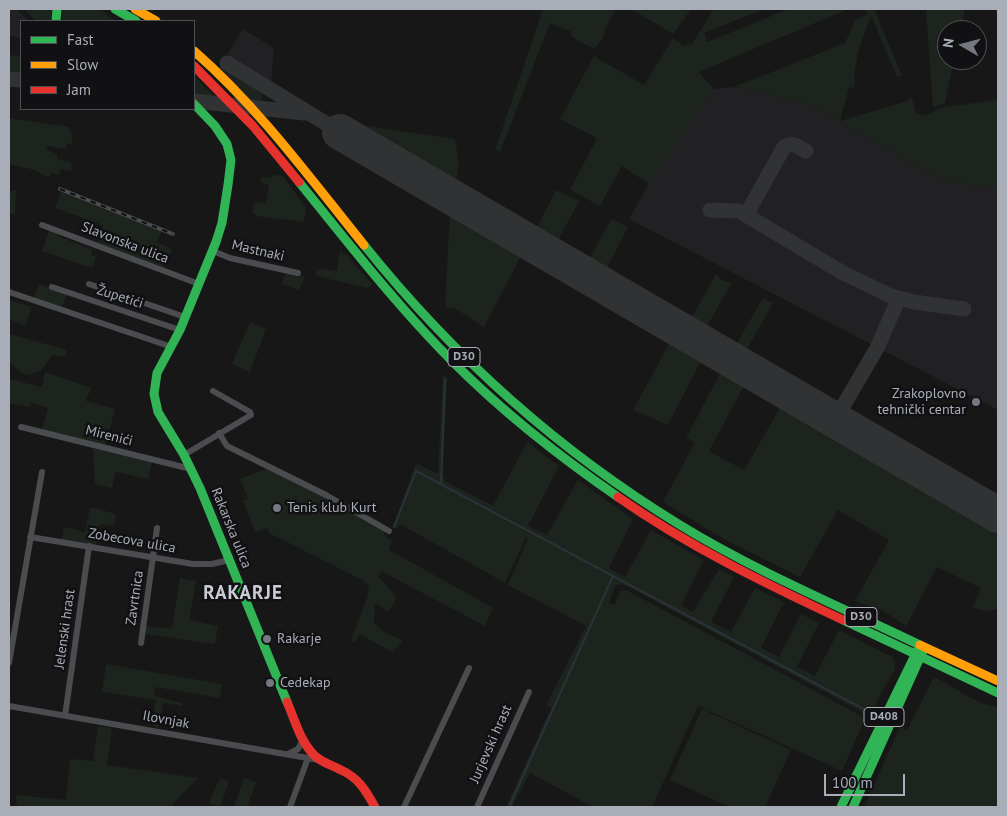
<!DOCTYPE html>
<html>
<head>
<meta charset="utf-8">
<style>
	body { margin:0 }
	#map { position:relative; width:1007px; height:816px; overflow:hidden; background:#171717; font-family:"PT Sans",sans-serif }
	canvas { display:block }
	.frame { position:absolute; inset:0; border:10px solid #a8adb8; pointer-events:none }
	.legend { position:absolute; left:20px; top:20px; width:175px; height:90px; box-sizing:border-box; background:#111113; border:1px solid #4d4f55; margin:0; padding:6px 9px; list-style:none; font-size:15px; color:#a8adb8 }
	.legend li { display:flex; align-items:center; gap:10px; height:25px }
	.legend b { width:25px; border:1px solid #4d4f55 }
	.north { position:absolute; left:937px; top:20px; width:50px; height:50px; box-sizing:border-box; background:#111113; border:1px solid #4d4f55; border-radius:50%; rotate:278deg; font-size:14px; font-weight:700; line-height:20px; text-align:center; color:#a8adb8 }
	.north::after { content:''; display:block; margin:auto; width:18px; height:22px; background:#757880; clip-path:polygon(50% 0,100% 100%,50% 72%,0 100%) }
	.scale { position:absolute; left:824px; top:774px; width:81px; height:22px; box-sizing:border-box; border:2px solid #a8adb8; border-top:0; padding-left:6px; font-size:15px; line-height:18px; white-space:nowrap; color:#a8adb8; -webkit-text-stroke:4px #111113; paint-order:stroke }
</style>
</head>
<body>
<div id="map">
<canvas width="1007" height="816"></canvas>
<div class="frame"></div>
<ul class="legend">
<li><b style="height:6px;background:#30b455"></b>Fast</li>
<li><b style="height:6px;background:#ff9f0a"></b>Slow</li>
<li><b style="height:6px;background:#e5322d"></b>Jam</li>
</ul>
<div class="north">N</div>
<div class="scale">100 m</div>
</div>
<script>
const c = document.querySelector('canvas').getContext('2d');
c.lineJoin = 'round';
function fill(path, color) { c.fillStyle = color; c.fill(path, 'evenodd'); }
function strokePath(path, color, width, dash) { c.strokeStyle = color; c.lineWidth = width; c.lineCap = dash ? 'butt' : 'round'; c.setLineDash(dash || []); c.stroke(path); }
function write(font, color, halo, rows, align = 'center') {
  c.font = font + ' "PT Sans",sans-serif'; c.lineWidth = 5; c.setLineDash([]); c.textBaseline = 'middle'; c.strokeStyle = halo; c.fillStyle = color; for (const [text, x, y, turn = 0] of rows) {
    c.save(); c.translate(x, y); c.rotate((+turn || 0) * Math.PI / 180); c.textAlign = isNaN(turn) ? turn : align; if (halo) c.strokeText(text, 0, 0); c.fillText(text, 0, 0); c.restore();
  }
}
fill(new Path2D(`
	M9,9H16L29,21H21V38L9,36Z
	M243,29L274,48L271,83L227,55Z
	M734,87L758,90L783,100L810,104L942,181L998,188V410L629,219L656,171L714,89Z`), '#212123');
fill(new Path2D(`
	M24,9H52L51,21H36Z
	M62,9H100L115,21H62Z
	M543,9H616L606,26L602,40L594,49L570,36L572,32L550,23L500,152L495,150Z
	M631,9H691L673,34Z
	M714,9H764L704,33L707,42L789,9H848L699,72L714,89L649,184L622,166L600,206L570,190L597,138L560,119L594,56L644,85L673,38L685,47L688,43L691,45Z
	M866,9H874L902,76L897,77L871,15L858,52L854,77L855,81L854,87L849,88L840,121L904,102L912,97L916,113L923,116L944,107L998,100V188L942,181L810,104L783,100L758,90L734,87L845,43L855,20L868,14Z
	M926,9H965L960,30H947V60H954L945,103L933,108Z
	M9,55L21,56V76L9,74Z
	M222,64L261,91L262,99L260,102L253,104L219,69Z
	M194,76L218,100L194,97Z
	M9,118L69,127L73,138L71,144H66V149L47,146V150L57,154V159L71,163L72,171L61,169L58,175L51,173L49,178L35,170L9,164Z
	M353,124L455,139L459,164L455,186L352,126Z
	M273,175L283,176L306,208L304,222L256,216V214H253L254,202L266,203L269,185L261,183L262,177L272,178Z
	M16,190L15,215L9,213V191Z
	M556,190L579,201L555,246L534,233Z
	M61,191L162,230L157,242L172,249L165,268L97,244L103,225L55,208Z
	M450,210L523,252L484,327L453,307L451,310L445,306Z
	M611,219L628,227L604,274L587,264Z
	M49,230L59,233L58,236L93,250L91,255L96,257L92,268L42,251Z
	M340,250L344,255L346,254L372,284L367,288L316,276L317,269L337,271Z
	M286,272L305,276L299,290L282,284Z
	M716,274L722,280L732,283L704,331L689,322Z
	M39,284L67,294L62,307L34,298Z
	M763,298L773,303L744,354L734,348Z
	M9,300L32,307L26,326L9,319Z
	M250,322L266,329L250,372L232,364Z
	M9,334L67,350L65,357L52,355L41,371L27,375L19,371L9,362Z
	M672,339L703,357L668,425L633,410Z
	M723,368L746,382L709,451L744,470L783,403L998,529V609L984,611L973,607L981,588L937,567L906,626L882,610L855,601L889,540L838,510L800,577L718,536L663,502L695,442L686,438Z
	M45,372L91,388L86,401L115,409L105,446L42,430L48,408L31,403L30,407L9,403V379L42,387Z
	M443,376L447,377L443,473L445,481L493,506L527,442L559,466L528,526L547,535L578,480L633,519L609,568L625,577L651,530L704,560L681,606L693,612L719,569L734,577L711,622L731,632L755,588L784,602L761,648L779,657L801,614L819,623L797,667L815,676L839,630L892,657L895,661V670L881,693L869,721H867L862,712L627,586L620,584L615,586L609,603L614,605L620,591L626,590L860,715L863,718L862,726L842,771L698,706L652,807H593L530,773L512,807H506L551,708L546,705L586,626L508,585L528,538L526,537L505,583L400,524L397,529L393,526L416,463L438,474Z
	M93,448L152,462L148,479L115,472L112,488L95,484Z
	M269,468L325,497L385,531L384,535L392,541L389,550L493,608L485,626L381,571L378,577C383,580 395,594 396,599L390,609L387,611L375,603L374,622L381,630L403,641L392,652L359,634L355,642L351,640L367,598L369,586L364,581L269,533L267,528L255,532L243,500L248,499L240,479Z
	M90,507L116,514L114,526L100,524L96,545L62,540L64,527L85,532Z
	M180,578L196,581L189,620L218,626L215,644L145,634L146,626L172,629Z
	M106,664L222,684L220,698L155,687L154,696L182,703V706L163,703L159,728L152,726L156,700L102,692Z
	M937,678L980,703L998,707V807H864L900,727L907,730L933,679Z
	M702,709L791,750L765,807H730L670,780Z
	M98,726L112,728L107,765L198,778L170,807H17L16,795L66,800L70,759L93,761Z
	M220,778L229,782L220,807L209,803Z
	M244,778L256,782L247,807H234Z`), '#1d241e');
strokePath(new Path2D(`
	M441,484L445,379
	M394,527L416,471L613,576L509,807
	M613,576L871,713`), '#2a3239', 2);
strokePath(new Path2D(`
	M227,63L340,132
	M9,79L21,80
	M194,101L304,113
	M710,210L739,211L843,273L891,296L914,302L964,309
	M746,215L784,147C793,141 798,147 806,151
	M835,420L877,348L899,298`), '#313233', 15);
strokePath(new Path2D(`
	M340,132L998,515`), '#313233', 36);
strokePath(new Path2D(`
	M42,225L199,284
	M213,251L230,258L298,273
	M89,284L185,317
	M52,287L180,330
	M9,292L172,347
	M21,427L191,469
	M219,433L227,446L326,495L389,531
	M184,455L251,415L250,412L213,391
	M30,537L193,564H212L229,560
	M141,643L157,528
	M9,663L42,472
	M9,706L319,760
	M65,716L89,546
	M288,754L298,749L303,740
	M290,807L308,758
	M404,807L469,668
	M477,807L529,692`), '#4b4c50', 6);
strokePath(new Path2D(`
	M115,9L136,21
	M56,21L57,9
	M194,104L215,126L227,144L231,160L228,185L222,223L216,242L180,330L157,373L154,394L158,412L184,455L200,488L287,702
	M299,182C349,244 398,307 454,363C504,413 560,457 618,497
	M364,245C453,356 559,451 680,525C755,571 841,607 920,645
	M843,620L998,693
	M841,807L918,649
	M853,807L923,651`), '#30b455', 9);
strokePath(new Path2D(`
	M135,9L156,21
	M194,51C259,108 310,178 364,245
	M920,645L998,681`), '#ff9f0a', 9);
strokePath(new Path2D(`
	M194,66L253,126L299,182
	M618,497C688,546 766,584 843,620
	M287,702C295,720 300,741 314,755C322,763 332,765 341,770C359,778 366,791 375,807`), '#e5322d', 9);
const rail = new Path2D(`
	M60,189L173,234`);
strokePath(rail, '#4b4c4f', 4);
strokePath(rail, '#111113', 2, [5.5]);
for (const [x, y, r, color] of [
	[976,402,5,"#757880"],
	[277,508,5,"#757880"],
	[267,639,5,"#757880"],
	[270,683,5,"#757880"]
]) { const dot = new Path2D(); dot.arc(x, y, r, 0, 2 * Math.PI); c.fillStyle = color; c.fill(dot); strokePath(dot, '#111113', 2); }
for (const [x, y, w] of [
	[464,357,32],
	[861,617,32],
	[884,717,40]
]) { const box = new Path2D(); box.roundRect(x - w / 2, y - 9.5, w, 19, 4); c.fillStyle = '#111113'; c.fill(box); strokePath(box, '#a8adb8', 1); }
write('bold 12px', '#a8adb8', null, [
	["D30",464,357],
	["D30",861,617],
	["D408",884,717]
]);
write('14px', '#a8adb8', '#111113', [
	["Slavonska ulica",125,243,21],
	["Mastnaki",258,251,13],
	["Župetići",120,297,18],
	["Mirenići",109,436,14],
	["Rakarska ulica",231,528,68],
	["Zobecova ulica",132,541,10],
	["Zavrtnica",135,598,-82],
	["Jelenski hrast",65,629,-82],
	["Ilovnjak",166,720,10],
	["Jurjevski hrast",491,744,-66]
]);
write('14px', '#a8adb8', '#111113', [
	["Zrakoplovno",966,394,"right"],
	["tehnički centar",966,410,"right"],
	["Tenis klub Kurt",287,508],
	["Rakarje",277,639],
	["Cedekap",280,683]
], 'left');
c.letterSpacing = '1px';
write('bold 19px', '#c9ccd4', '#111113', [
	["RAKARJE",243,594]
]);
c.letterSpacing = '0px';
</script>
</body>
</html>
